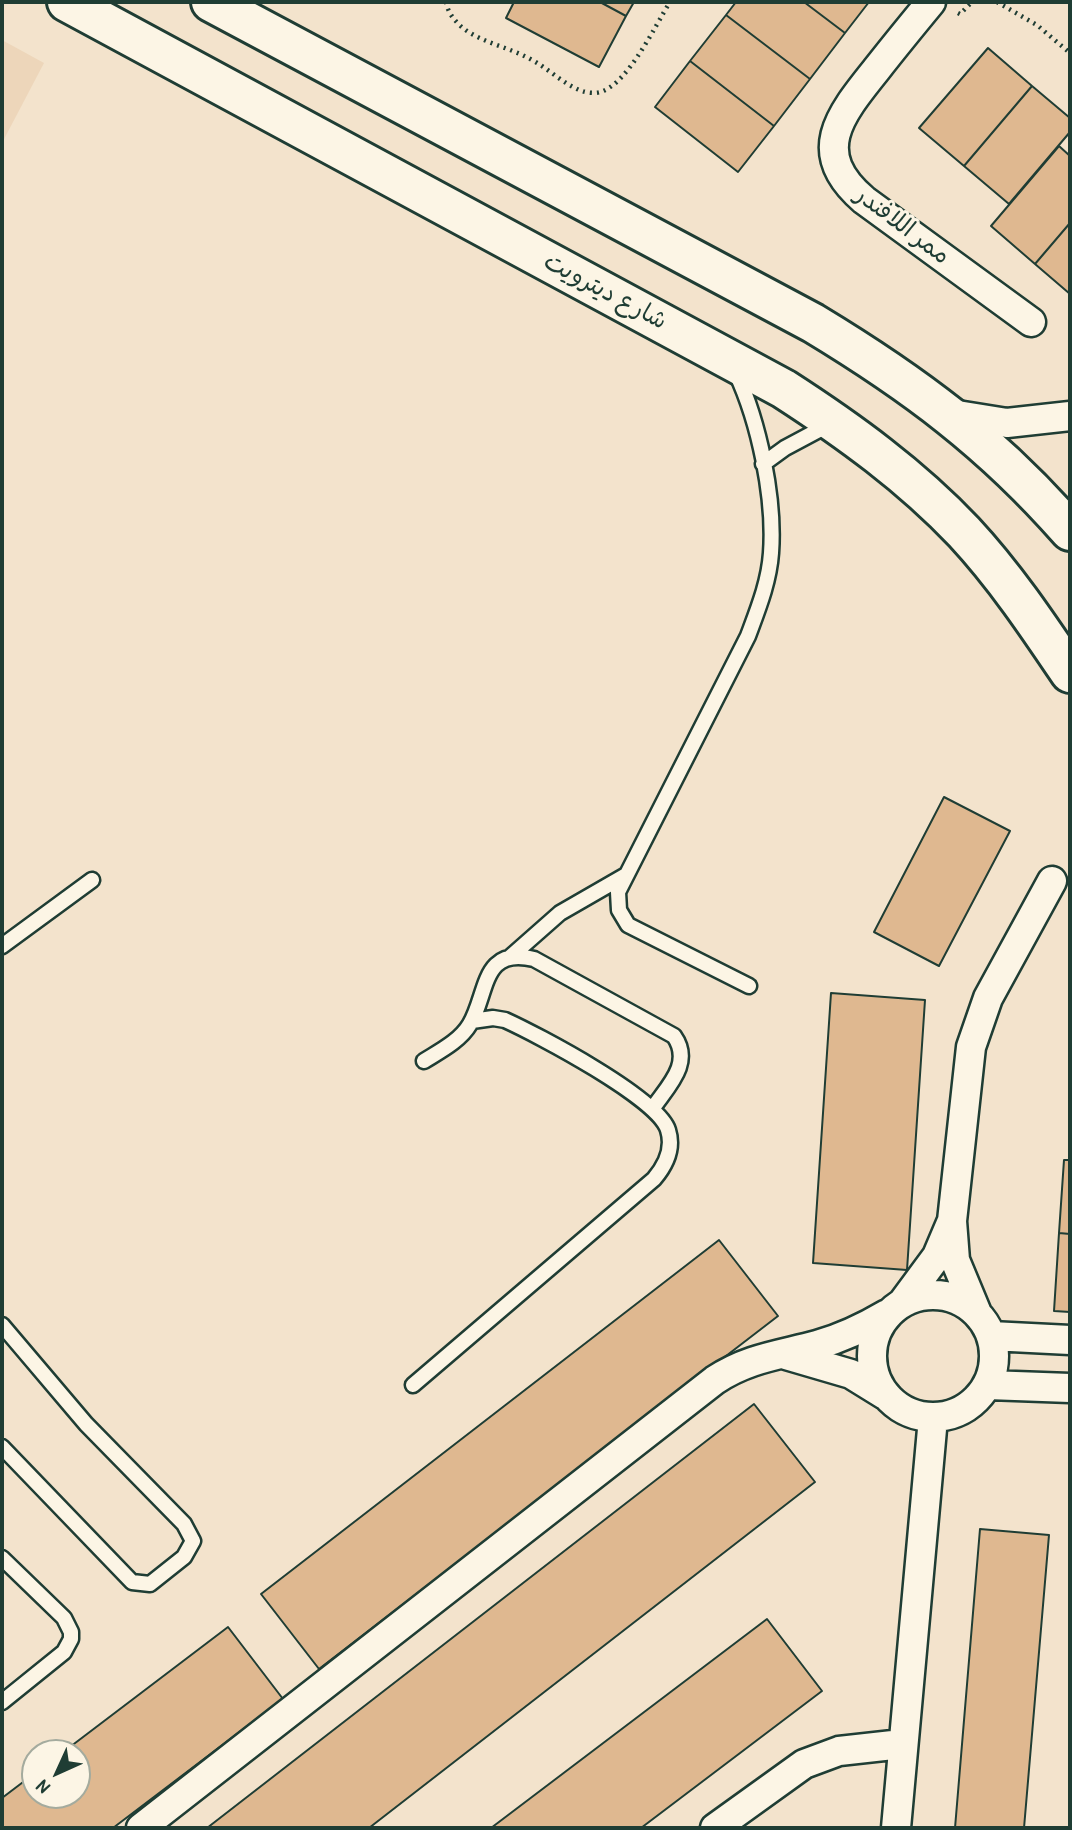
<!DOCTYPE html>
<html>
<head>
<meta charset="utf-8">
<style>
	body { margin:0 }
	#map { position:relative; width:1072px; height:1830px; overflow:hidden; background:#f3e3cc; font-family:"Patrick Hand",sans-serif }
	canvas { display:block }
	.frame { position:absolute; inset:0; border:4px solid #1f3d34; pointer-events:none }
	.north { position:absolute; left:21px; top:1739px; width:70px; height:70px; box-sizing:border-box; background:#fcf5e5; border:2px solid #a4ab9e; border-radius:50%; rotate:225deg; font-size:19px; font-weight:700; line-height:28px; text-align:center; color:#1f3d34 }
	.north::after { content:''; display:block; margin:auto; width:24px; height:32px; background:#1f3d34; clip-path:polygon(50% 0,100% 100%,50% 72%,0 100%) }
</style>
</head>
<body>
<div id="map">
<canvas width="1072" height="1830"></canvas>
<div class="frame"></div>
<div class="north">N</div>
</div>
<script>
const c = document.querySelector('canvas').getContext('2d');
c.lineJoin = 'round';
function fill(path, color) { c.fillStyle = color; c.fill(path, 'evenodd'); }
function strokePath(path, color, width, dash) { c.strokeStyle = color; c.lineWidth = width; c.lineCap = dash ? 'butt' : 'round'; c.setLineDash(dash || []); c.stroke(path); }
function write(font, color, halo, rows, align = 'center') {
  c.font = font + ' "Patrick Hand","Playpen Sans Arabic",sans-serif'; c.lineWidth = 6; c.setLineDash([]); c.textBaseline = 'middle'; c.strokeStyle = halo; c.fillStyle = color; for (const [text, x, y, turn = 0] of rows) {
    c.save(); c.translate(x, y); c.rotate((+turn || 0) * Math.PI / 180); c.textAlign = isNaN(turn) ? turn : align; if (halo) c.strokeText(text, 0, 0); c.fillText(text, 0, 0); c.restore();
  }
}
fill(new Path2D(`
	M2,40L44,63L2,143Z`), '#edd6ba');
const building = new Path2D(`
	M514,2H600L626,16L599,67L506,18Z
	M600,2H634L626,16Z
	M736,2H804L845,33L810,79L726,15Z
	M804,2H869L845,33Z
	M726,15L810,79L774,126L690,61Z
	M988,48L1032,86L964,166L919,128Z
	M690,61L774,126L738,172L655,107Z
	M1032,86L1070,118V132L1009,204L964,166Z
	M1059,146L1070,156V223L1035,264L991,226Z
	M1070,223V294L1035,264Z
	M944,797L1010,831L939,966L874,932Z
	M831,993L925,1000L907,1270L813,1263Z
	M1064,1160H1070V1234L1059,1233Z
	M1059,1233L1070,1234V1312L1054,1311Z
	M719,1240L778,1316L319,1669L261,1594Z
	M754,1404L815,1482L369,1828H207Z
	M980,1529L1049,1535L1024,1828H955Z
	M767,1619L822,1691L641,1828H491Z
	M228,1627L283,1699L113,1828H2V1798L35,1773V1795H77V1753H62Z`);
fill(building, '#dfb890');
strokePath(building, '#1f3d34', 2);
const lane = new Path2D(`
	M736,373C759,422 775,498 771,553C769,582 758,609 748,636L618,892L619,910L628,925L749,986
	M763,464L785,448L830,424
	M2,946L92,880
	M509,958L560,913L626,875
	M424,1061C440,1051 460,1041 470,1024C488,994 481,946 534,959L674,1036C693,1063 668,1086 653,1108
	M2,1325L86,1424L184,1524L193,1541L184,1557L150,1584L132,1582L2,1447
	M413,1385L654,1179C666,1165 674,1149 668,1130C658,1098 538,1035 505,1020L493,1018L472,1021
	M2,1558L64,1618L71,1632V1639L64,1652L2,1702`);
const street = new Path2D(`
	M931,2C912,25 894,47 876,70C839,116 809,153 864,200L1031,322
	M951,414L1007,423L1070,416
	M872 1356a61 61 0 1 1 122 0a61 61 0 1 1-122 0Z
	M903,1302L937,1256L951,1223
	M977,1313L955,1260L952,1221L971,1047L988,998L1052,881
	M991,1336L1070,1340
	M786,1355L851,1374L885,1395
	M988,1385L1070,1388
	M141,1828L715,1380C748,1358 780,1355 817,1345C842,1338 865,1327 887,1314
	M715,1828L804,1764L839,1751L902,1744
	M896,1828L933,1418`);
const secondary = new Path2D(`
	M67,2L784,389C849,431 911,476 964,532C1004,575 1037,624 1070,673
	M211,2L813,323C914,384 992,442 1070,531`);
strokePath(lane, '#1f3d34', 19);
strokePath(street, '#1f3d34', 33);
strokePath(secondary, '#1f3d34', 44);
strokePath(new Path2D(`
	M446,2C448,14 457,24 467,31C487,44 511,48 532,60C549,69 563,84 582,91C588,93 597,94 603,91C629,81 655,26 670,2
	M997,2L1037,25L1070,53
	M958,13L960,14L972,2`), '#1f3d34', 4.5, [2, 5]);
strokePath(lane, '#fcf5e5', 14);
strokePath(street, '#fcf5e5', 28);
strokePath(secondary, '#fcf5e5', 38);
write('24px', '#1f3d34', '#fcf5e5', [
	["ممر اللافندر",902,226,37],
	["شارع ديترويت",605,292,28]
]);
</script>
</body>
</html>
